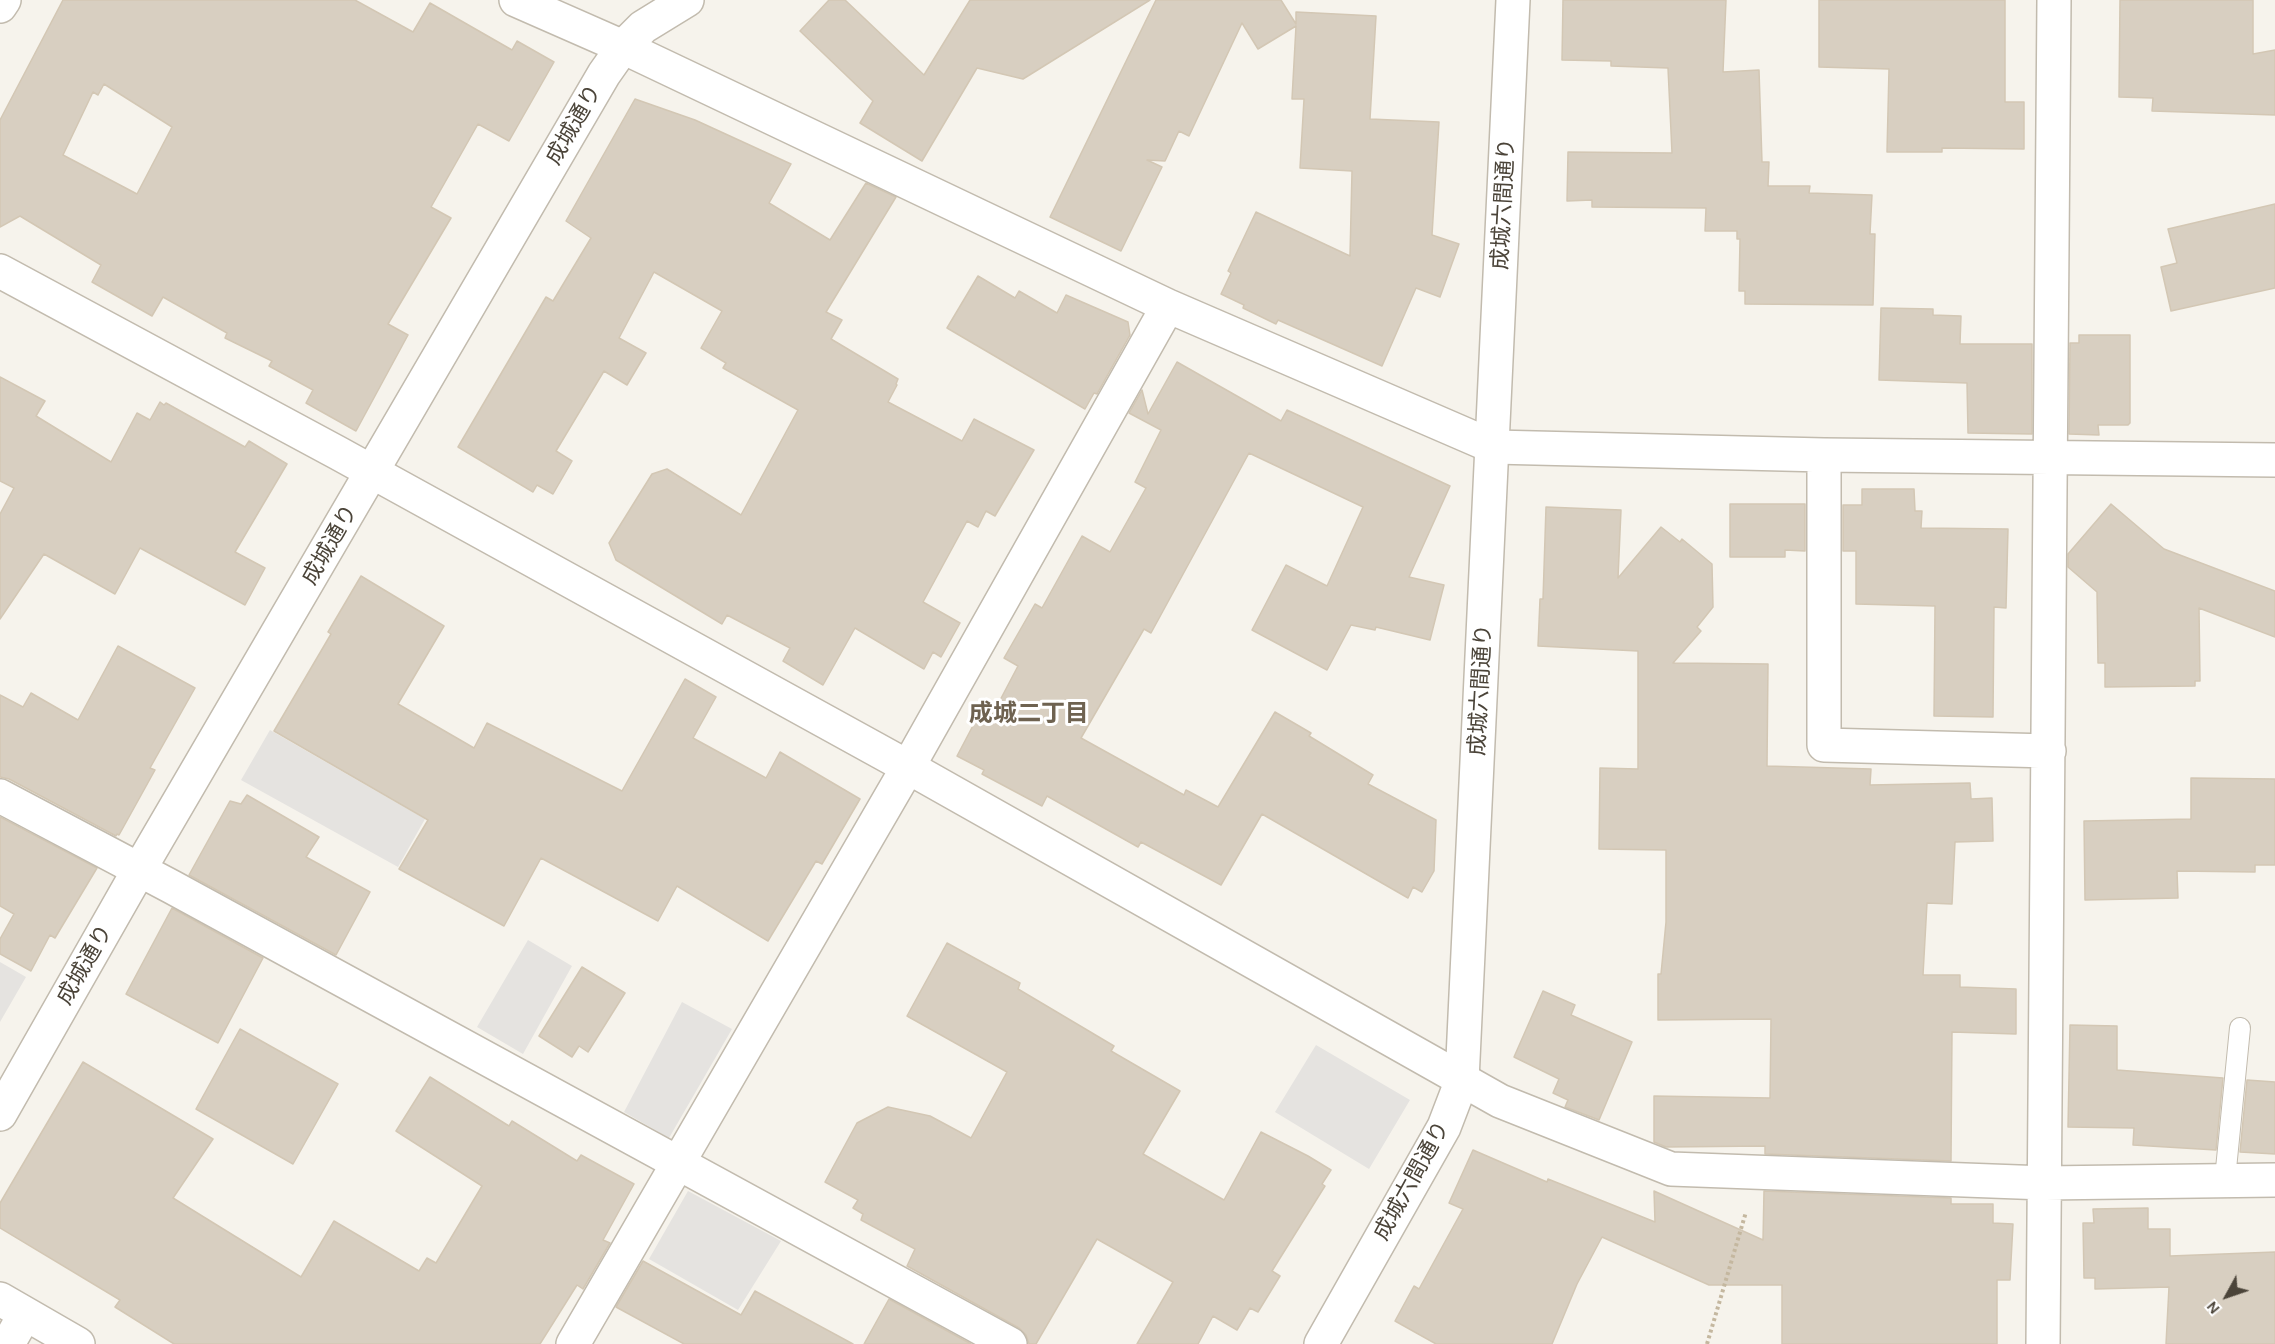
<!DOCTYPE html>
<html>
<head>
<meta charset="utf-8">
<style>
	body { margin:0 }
	#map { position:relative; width:2275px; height:1344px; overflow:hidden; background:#f6f3ec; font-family:Karla,sans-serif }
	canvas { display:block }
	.north { position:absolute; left:2197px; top:1266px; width:60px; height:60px; -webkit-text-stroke:4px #fff; paint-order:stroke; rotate:230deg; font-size:16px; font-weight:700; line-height:24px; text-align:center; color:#4b4439 }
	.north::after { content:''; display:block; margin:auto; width:21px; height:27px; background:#4b4439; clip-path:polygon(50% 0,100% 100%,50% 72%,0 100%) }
</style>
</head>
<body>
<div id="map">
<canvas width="2275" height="1344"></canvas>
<div class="north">N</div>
</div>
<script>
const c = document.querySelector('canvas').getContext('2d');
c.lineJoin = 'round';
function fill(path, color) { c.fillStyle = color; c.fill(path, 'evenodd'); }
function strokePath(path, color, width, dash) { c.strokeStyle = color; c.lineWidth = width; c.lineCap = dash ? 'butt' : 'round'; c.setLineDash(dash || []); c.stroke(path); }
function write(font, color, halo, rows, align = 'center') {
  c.font = font + ' Karla,"Noto Sans JP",sans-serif'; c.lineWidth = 6; c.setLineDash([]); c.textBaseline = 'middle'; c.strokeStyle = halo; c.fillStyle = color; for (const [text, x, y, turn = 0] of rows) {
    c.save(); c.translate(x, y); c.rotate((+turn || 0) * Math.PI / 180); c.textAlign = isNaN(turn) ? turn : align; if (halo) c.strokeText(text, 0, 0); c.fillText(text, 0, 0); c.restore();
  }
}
fill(new Path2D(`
	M270,730L425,819L398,867L241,780Z
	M528,940L572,966L523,1054L477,1027Z
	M0,962L26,977L0,1022Z
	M682,1002L732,1029L669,1138L624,1112Z
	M1316,1045L1410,1100L1369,1169L1275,1112Z
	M688,1191L781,1241L738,1310L649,1259Z`), '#e5e3e0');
const building = new Path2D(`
	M63,0H355L413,32L430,3L512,50L517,41L554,62L509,141L478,124L431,207L451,218L388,324L408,335L356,431L306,403L313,390L269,366L272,361L225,338L227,333L163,297L152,316L92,282L101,265L20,216L0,227V120ZM104,84L172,127L137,194L63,155L93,92L98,95Z
	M829,0H845L924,75L970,0H1150L1023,79L977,68L922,161L860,123L873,101L800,31Z
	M1156,0H1281L1296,24V12L1376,16L1370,119L1439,122L1432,235L1459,244L1440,297L1416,288L1382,366L1278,320L1276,324L1243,308L1244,305L1221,294L1231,273L1228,271L1256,212L1350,256L1352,171L1300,168L1304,99H1292L1296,26L1258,49L1242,23L1189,136L1179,131L1165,161L1147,160L1162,167L1121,251L1050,217Z
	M1563,0H1726L1723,72L1759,70L1762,162H1769L1768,186H1810L1809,193L1872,195L1870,234H1875L1873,305L1745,304V291H1739L1740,239H1737V231H1705L1706,208L1592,207V200L1567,201L1568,152L1672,153L1668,68L1611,66V61L1562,60Z
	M1819,0H2005V102H2024V149L1942,148V152H1887L1889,69L1819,67Z
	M2120,0H2253V54L2275,50V115L2152,111L2153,98L2119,97Z
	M635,99L695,120L791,164L769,203L830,240L866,183L896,197L826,312L842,320L831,339L898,379L896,384L897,385L888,402L962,441L974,419L1034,450L995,516L986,511L978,527L967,521L923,602L960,623L941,657L933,652L924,669L855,628L823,685L783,661L790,648L727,615L722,624L616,560L609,543L652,474L667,469L741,515L798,410L723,368L726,363L701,348L722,311L654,272L619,338L646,353L627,385L604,371L556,451L572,461L553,494L537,485L533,492L458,447L546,297L553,301L591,238L566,221Z
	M2275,204V288L2171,311L2161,267L2177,263L2168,229Z
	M978,276L1015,298L1019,291L1057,313L1066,295L1128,322L1130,335L1097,394L1094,393L1085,409L947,328Z
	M1881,308L1933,309V315L1961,316L1960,344H2032V434L1968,433L1967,383L1879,380Z
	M2079,335H2130V423L2128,425H2098L2099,435L2069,434L2070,343H2079Z
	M1177,362L1281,421L1287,410L1450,486L1409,577L1444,585L1430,640L1376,627L1375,630L1351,625L1327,670L1252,630L1286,565L1327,586L1363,507L1249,453L1151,633L1144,629L1081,738L1184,795L1186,790L1218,807L1275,712L1311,733L1309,736L1373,775L1368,784L1436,820L1434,871L1422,892L1413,887L1408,898L1262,814L1221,885L1141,842L1138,847L1047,796L1042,806L982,774L984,770L957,756L977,718L988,723L1018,666L1004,658L1035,604L1042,608L1082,536L1110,552L1146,488L1135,482L1161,430L1129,413L1142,390L1148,414Z
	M0,377L45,401L36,416L111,462L137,413L150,420L160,402L164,405L166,403L245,447L249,441L287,464L235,552L265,568L245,605L140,548L115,594L44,554L0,619V514L14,488L0,481Z
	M1862,489H1914L1915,511H1922L1921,528L2008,529L2006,608L1994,607L1993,717L1934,716L1935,606L1856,604V551H1843V505H1862Z
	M1730,504H1805V551L1785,550V557H1730Z
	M2111,504L2164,549L2275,591V637L2199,608L2200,681H2195V686L2105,687V663H2098L2097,592L2068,567V554Z
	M1546,507L1621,510L1618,578L1661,527L1680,542L1682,539L1712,564L1713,607L1697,627L1701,631L1673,663L1768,664L1767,766L1871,769L1870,785L1970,783L1971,799L1992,798L1993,841L1955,842L1952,904L1927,903L1923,975H1960V987L2016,989V1034L1952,1032L1951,1161L1765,1154V1146L1666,1147L1654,1142V1096L1770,1098L1771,1019L1658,1020V974H1661L1666,922V850L1599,849L1600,768L1638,769V651L1538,646L1540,599H1543Z
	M361,576L444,626L398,704L474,748L487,723L622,791L685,679L716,697L693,738L766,778L780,752L860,799L822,864L816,861L768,941L677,886L658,921L541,858L504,926L399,869L428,820L274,731L331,634L328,632Z
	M118,646L195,688L150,768L155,770L119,835L117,834L116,836L9,779L0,777V695L23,707L31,693L78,720Z
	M2191,778L2275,779V865H2255V872L2177,871L2178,898L2085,900L2084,821L2191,819Z
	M247,795L319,837L306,857L370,892L336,955L189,875L230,801L241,804Z
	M0,817L97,868L55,938L50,935L31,971L0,954V939L14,914L0,906Z
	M172,908L263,958L218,1043L126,994Z
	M947,943L1020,983L1018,989L1114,1046L1111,1051L1180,1091L1143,1154L1224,1200L1261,1132L1308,1156L1331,1170L1322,1184L1325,1186L1272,1271L1280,1276L1258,1312L1250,1308L1237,1330L1213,1316L1198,1344H1137L1173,1282L1097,1239L1036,1344H1029L1026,1335L1019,1328L907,1266L915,1249L861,1220L863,1214L853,1208L858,1200L825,1182L857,1123L888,1107L930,1116L971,1138L1007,1072L907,1016Z
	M582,967L625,993L588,1052L579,1046L572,1057L539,1036Z
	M1543,991L1575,1005L1571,1015L1632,1042L1599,1120L1565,1107L1568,1100L1553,1093L1559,1079L1514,1057Z
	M2070,1025L2117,1026V1070L2223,1078L2216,1150L2133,1145L2134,1128L2068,1127Z
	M240,1029L338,1084L293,1164L196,1109Z
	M83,1062L213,1139L173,1198L301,1277L334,1221L419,1271L427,1258L436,1263L482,1186L396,1131L430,1077L509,1126L512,1121L577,1161L581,1155L634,1184L603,1240L610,1243L583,1289L577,1285L540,1344H174L115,1307L120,1300L0,1228V1203Z
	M2247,1080L2275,1082V1154L2240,1152Z
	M1473,1150L1547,1182L1548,1179L1655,1222L1654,1191L1763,1240L1764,1191L1951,1198V1204H1993V1223L2013,1224L2010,1280H1997V1344H1782V1285H1709L1602,1237L1577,1284L1552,1344H1436L1395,1321L1414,1286L1419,1289L1463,1209L1449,1203Z
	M2148,1208V1229H2170V1256L2275,1252V1344H2166L2169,1287L2095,1289V1278H2084L2083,1223H2094L2093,1209Z
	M643,1261L741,1315L755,1291L853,1344H684L616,1307Z
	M889,1299L971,1344H864Z`);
fill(building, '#d8cfc1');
strokePath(building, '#d3c7b4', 1.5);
const service = new Path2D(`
	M2225,1179L2240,1028`);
const minor = new Path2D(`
	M516,0L623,47L1168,306L1494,447L1824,455L2275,460
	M0,6L4,0
	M0,271L338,453L908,767L1500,1101L1671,1169L2045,1183L2275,1180
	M1824,455V745L2049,751
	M0,796L172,887L1010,1344
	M573,1344L908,767L1168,306
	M2043,1344L2054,0`);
const tertiary = new Path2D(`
	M0,1114L139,870L604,74L623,47L643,27L687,0
	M0,1299L78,1344
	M8,1344L25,1314
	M1321,1344L1444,1127L1462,1080L1513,0`);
strokePath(service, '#c2bbae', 22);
strokePath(minor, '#c2bbae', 36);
strokePath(tertiary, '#c2bbae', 36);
strokePath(new Path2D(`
	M1707,1344L1746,1212`), '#c4b79f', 4, [3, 3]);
strokePath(service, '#fff', 20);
strokePath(minor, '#fff', 33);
strokePath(tertiary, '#fff', 33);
write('22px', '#4b4439', '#fff', [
	["成城通り",574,125,-60],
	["成城六間通り",1504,204,-87],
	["成城通り",330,545,-60],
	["成城六間通り",1481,690,-87],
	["成城通り",85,965,-60],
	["成城六間通り",1412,1181,-61]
]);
write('bold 24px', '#6e6250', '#fff', [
	["成城二丁目",1029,714]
]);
</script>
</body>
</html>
